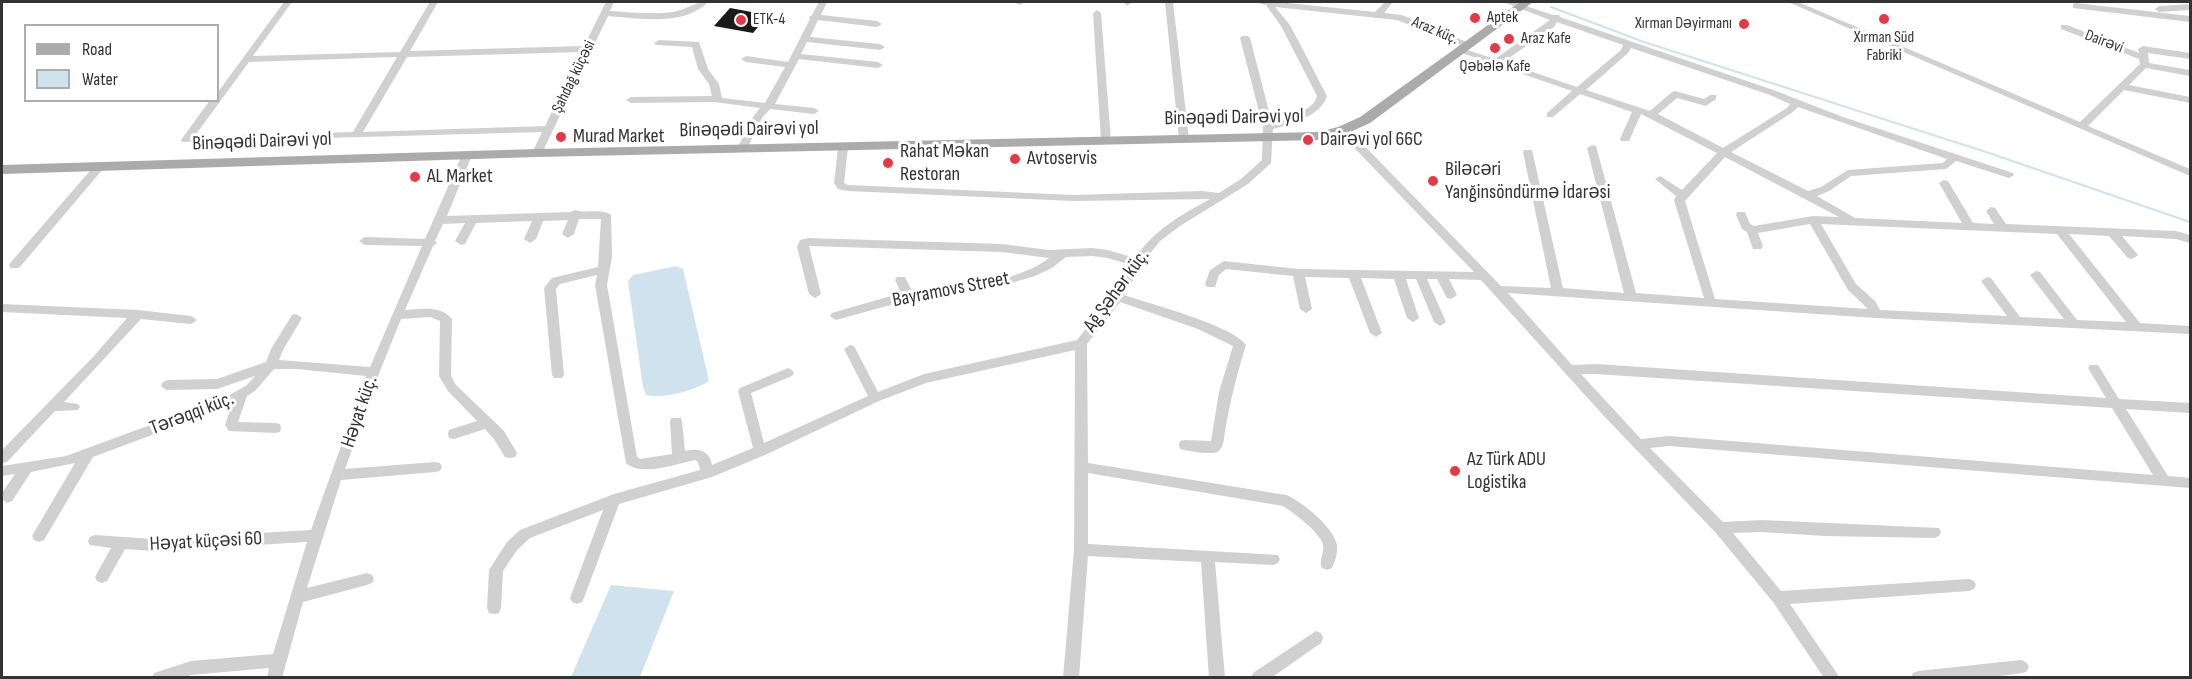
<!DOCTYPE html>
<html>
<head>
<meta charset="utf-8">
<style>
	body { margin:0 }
	#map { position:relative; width:2192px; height:679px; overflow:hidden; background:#fff; font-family:"Sofia Sans Condensed",sans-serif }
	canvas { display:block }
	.frame { position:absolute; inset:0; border:3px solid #333; pointer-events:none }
	.legend { position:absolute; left:24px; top:24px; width:195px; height:78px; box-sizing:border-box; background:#fff; border:2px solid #adadad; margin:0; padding:8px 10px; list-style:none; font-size:18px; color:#333 }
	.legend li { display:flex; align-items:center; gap:12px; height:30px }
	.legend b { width:30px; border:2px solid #adadad }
</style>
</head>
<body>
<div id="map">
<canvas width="2192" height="679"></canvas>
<div class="frame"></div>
<ul class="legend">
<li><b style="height:8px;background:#ababab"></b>Road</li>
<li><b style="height:16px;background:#cfe2ee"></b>Water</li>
</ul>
</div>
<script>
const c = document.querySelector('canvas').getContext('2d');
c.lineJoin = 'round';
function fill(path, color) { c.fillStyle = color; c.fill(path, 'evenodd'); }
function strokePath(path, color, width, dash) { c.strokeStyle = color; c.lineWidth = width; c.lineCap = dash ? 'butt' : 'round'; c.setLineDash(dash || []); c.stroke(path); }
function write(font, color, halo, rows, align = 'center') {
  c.font = font + ' "Sofia Sans Condensed",sans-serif'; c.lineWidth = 6; c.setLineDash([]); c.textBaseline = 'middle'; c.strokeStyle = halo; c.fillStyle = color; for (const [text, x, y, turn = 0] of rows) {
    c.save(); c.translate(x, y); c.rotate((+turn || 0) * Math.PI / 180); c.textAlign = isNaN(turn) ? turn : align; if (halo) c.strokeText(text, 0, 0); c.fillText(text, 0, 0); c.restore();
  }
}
fill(new Path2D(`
	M676,266L683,269L709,381C694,391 664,399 646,395L643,387L628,281L633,275Z
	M611,585L674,591L640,677H571Z`), '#cfe2ee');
strokePath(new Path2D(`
	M1551,7L1644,42L1989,153L2190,222`), '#cfe2ee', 2);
fill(new Path2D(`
	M730,8L768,15L753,33L714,26Z`), '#1a1a1a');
fill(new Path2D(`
	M284,2H292L253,56L400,52L430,2H438L410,51L584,46L606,2H614L610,11C631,12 652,15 673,12C686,10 696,1 708,2C683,27 639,18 608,16L541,155L537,156L532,153L542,132L182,142L181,140L210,100H218V92ZM581,52L545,126L363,132L407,57ZM397,57L353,132L194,137L249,62Z
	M819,2H827L821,15L877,21L882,24L877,27L818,20L810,37L880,44L885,47L880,50L807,42L801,54L878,62L883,65L878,68L799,59L775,104L814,108L819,111L814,114L770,109L762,118L746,151H738L737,149L753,117L760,108L714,102L631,103L626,100L631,97L712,96L709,84L698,69L692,47L656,45L654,43L659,40L699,42L708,69L719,84L722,98L765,103L785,67L746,62L741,59L746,56L788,62L810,19L809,17L812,15Z
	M1014,2H1024L1020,5Z
	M1123,2H1131V3L1127,6Z
	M1165,2H1173L1189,139L1184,142L1179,139Z
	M1254,2H1278L1375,12L1385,2H1393L1384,13L1402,15L1474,45L1469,48L1466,47L1397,20L1275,7L1290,25L1327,96C1321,116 1291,124 1273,129L1271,163L1248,184L1180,226L1160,241L1148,256L1124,295C1150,304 1232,325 1246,345C1237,374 1230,401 1225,431C1224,438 1224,448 1217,452C1212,455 1187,451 1180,449L1179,445L1180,441L1185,440L1211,441L1219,392L1233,346L1198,329L1120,302L1087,344L1088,463L1286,495C1302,501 1334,528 1337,545C1338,552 1335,562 1332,568L1327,570L1322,568C1318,560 1325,553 1323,544C1319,532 1294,513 1283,506L1088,473V544L1278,555L1280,559L1278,563L1273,565L1215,562L1225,678H1209L1201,562L1088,556L1079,678H1063L1074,550L1075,350L926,383L879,401L765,455L712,477L619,504L584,598L582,602L577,604L572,602L570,598L603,510L530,538L517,550L503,571L501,608L499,613L494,614L489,613L487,608L489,570L507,542L520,530L614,494L700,470L698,462L695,460C676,464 641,477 626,463L595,285L597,275L560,284L556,289L564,375L562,378H554L552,375L544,288L552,278L598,267L601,219H579L574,234L568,238L562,234L568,220L543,221L536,239L530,243L524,239L532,221L476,223L465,244L461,245L455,241L465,223L443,224L435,241L437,243L433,246L405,310C421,309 441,305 452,319L451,376L456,385L504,431L517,453L515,457L510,458L505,457L494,439L485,429L454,439L449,438L448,434L449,430L477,421L448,391L439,376L440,321L430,317L401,319L380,371L345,469L435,462L440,463L442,467L440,471L435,472L341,480L307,588L367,573L372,575L374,579L372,583L367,585L303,602L282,678H267L269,668L191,675L183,678H152L154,673L191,661L273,654L307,542L153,551L125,549L107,581L102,583L97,581L95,577L111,548L90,545L88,541L90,537L95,535L153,539L311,530L366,376L297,369H274L255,391L247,396L238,422L275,423L280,424L281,428L280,432L275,433L229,431L225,425L232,405L93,457L44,540L39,542L34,540L32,536L75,463L31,472L12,501L7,503L2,499V493L15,474L2,476V466L66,456L226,397L247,385L255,376L217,389L167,390L163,388L161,385L163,382L167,380L217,379L266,362L271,349L292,315L296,314L302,318L283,350L279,360L370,367L422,246L365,245L359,241L365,237L425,239L462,155L467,152L472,155L447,216L571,212L575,210C586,214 602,208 611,215L612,256L607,285L637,457L640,459L672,454L670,422L671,418H681L682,422L685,451C699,448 709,450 712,465L753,448L738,391L740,388L788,368L792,370L794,373L792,376L751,393L764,443L868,396L844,349L850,345L854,346L878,392L924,374L1077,340L1114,293L1131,265L1108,258L1092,256L1066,257L1052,268L1035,276L1011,283L912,299L836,320L830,316L832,313L901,293L895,280L897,277H905L912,291C956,284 1012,286 1049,258L1002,252L809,246L821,294L815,298L809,294L797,247L800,240L808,238L1002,244L1049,250L1092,248L1108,250L1135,258C1154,230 1181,215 1210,199L1074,201L848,191L838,189L834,183L838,148L843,145L848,148L844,183L848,185L1074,195L1202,191L1219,193L1241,179L1262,160L1263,127L1240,38L1242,36H1248L1250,38L1272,123C1286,118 1313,112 1317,96L1281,26L1266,5Z
	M1503,2H1514L1553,15H1559L1560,17L1776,91L1843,117L2013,173L2014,175L2009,178L1956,161L1946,169L1851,176L1829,191L1817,196L1855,218L1962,223L1939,183L1944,180L1948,181L1973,223L1994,224L1986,211L1991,207L1995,208L2006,224L2176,231L2190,235V243L2176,239L2122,236L2138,255L2132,259L2128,258L2109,236L2069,234L2140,323L2190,326V334L1876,318L1508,293L1572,365L1596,364L2106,398L2088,368L2090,365H2098L2119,399L2190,403V413L2126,409L2168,476L2190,478V488L1669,446L1650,448L1723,522L1762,520L1939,528L1941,532L1939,536L1934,538L1825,536L1762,532L1733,533L1781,591L1969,579L1974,581L1976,585L1974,589L1969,591L1790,604L1840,678H1824L1773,602L1715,532L1603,415L1481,280L1449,279L1457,295L1451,299L1447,298L1437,279H1427L1446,322L1440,326L1434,322L1416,279H1406L1419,318L1413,322L1407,318L1394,279L1361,278L1382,333L1376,337L1370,333L1349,278L1305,277L1312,309L1306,313L1300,309L1293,276L1226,269L1219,275L1215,287H1207L1205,284L1210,270L1224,261L1298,269L1474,272L1339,132L1338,130L1343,127L1347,128L1501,286L1551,288L1523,152L1524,150H1532L1563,288L1624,293L1587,148L1592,145L1596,146L1636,293L1704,298L1674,200L1676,196L1655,179L1660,176L1682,190L1717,153L1641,114L1629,141H1621L1620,139L1632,112L1580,94L1553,117H1547V113L1572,91L1456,51L1461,48L1495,59L1550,20ZM1557,22L1623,45L1621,50L1577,87L1503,62L1554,27ZM1631,48L1770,95L1790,104L1787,108L1723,148L1658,114L1677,98L1706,106L1716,99V95H1710L1704,99L1675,91L1672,92L1650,111L1586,90L1628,53ZM1798,107L1947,159L1943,163L1848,170L1821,187L1808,191L1731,152L1793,112ZM1725,157L1839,217L1813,216L1754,226L1750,224L1745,212H1737L1736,215L1742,229L1747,232L1753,249H1761L1763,246L1758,233L1810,224L1848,290L1868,309L1715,299L1685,201ZM1821,224L2057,234L2126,322L2077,320L2040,272L2036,271L2030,275L2064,319L2020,317L1991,278L1987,277L1981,281L2007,316L1880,310L1875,301L1856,284ZM1581,374H1596L2112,408L2153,475L1669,436L1641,439Z
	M1788,2H1798L2080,122L2140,64L2139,59L2061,29V25H2067L2139,53L2138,49L2143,46L2190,53V59L2148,53L2149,63L2190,70V76L2146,68L2129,85L2190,97V103L2124,90L2088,126L2190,169V176Z
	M2076,3L2190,16V22L2073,8V4Z
	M2190,4V10L2159,12L2155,9L2159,6Z
	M1097,10L1101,13L1111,141L1106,144L1101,141L1093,13Z
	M99,164L103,165L104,167L103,169L19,268H11L9,265L11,262L95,165Z
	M2,304L138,310L191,316L197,320L191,324L141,319L64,402L78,404L80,407L78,410L55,411L7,462L2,463V450L93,357L127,318L2,312Z
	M1316,631L1321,633L1323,638L1321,643L1271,678H1251L1253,673Z
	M2021,660L2026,662L2029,667L2026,672C1997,679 1943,678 1911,678L1913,673L1918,671Z`), '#d0d0d0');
fill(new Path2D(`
	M1520,2H1533L1370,123L1348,133L1318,140L537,157L2,174V165L537,149L1318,132L1338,127L1360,117Z`), '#ababab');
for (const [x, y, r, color] of [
	[1475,18,6,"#e63946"],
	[1884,19,6,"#e63946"],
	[741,20,6,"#e63946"],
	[1744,24,6,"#e63946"],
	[1509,39,6,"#e63946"],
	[1495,48,6,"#e63946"],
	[561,137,6,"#e63946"],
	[1308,140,6,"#e63946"],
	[1015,159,6,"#e63946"],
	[888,163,6,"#e63946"],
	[415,177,6,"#e63946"],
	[1433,181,6,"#e63946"],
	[1455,471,6,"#e63946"]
]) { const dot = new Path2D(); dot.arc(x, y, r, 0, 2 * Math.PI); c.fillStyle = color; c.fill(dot); strokePath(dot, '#fff', 2); }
write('16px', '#333', '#fff', [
	["Aptek",1487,18],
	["ETK-4",753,20],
	["Xırman Dəyirmanı",1732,24,"right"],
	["Xırman Süd",1884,38,"center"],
	["Fabriki",1884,56,"center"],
	["Araz Kafe",1521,39],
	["Qəbələ Kafe",1495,67,"center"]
], 'left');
write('16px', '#333', '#fff', [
	["Araz küç.",1435,31,23],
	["Dairəvi",2104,42,21],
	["Şahdağ küçəsi",574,77,-64]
]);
write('20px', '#333', '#fff', [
	["Binəqədi Dairəvi yol",1234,118,-1],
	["Binəqədi Dairəvi yol",749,130,-1],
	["Binəqədi Dairəvi yol",262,142,-2],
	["Bayramovs Street",951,290,-11],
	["Ağ Şəhər küç.",1117,291,-54],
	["Həyat küç.",360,412,-71],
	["Tərəqqi küç.",192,414,-21],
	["Həyat küçəsi 60",206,542,-3]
]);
write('20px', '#333', '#fff', [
	["Murad Market",573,137],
	["Dairəvi yol 66C",1320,140],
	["Rahat Məkan",900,152],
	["Restoran",900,175],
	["Avtoservis",1027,159],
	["Biləcəri",1445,170],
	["Yanğinsöndürmə İdarəsi",1445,193],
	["AL Market",427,177],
	["Az Türk ADU",1467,460],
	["Logistika",1467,483]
], 'left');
</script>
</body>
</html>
